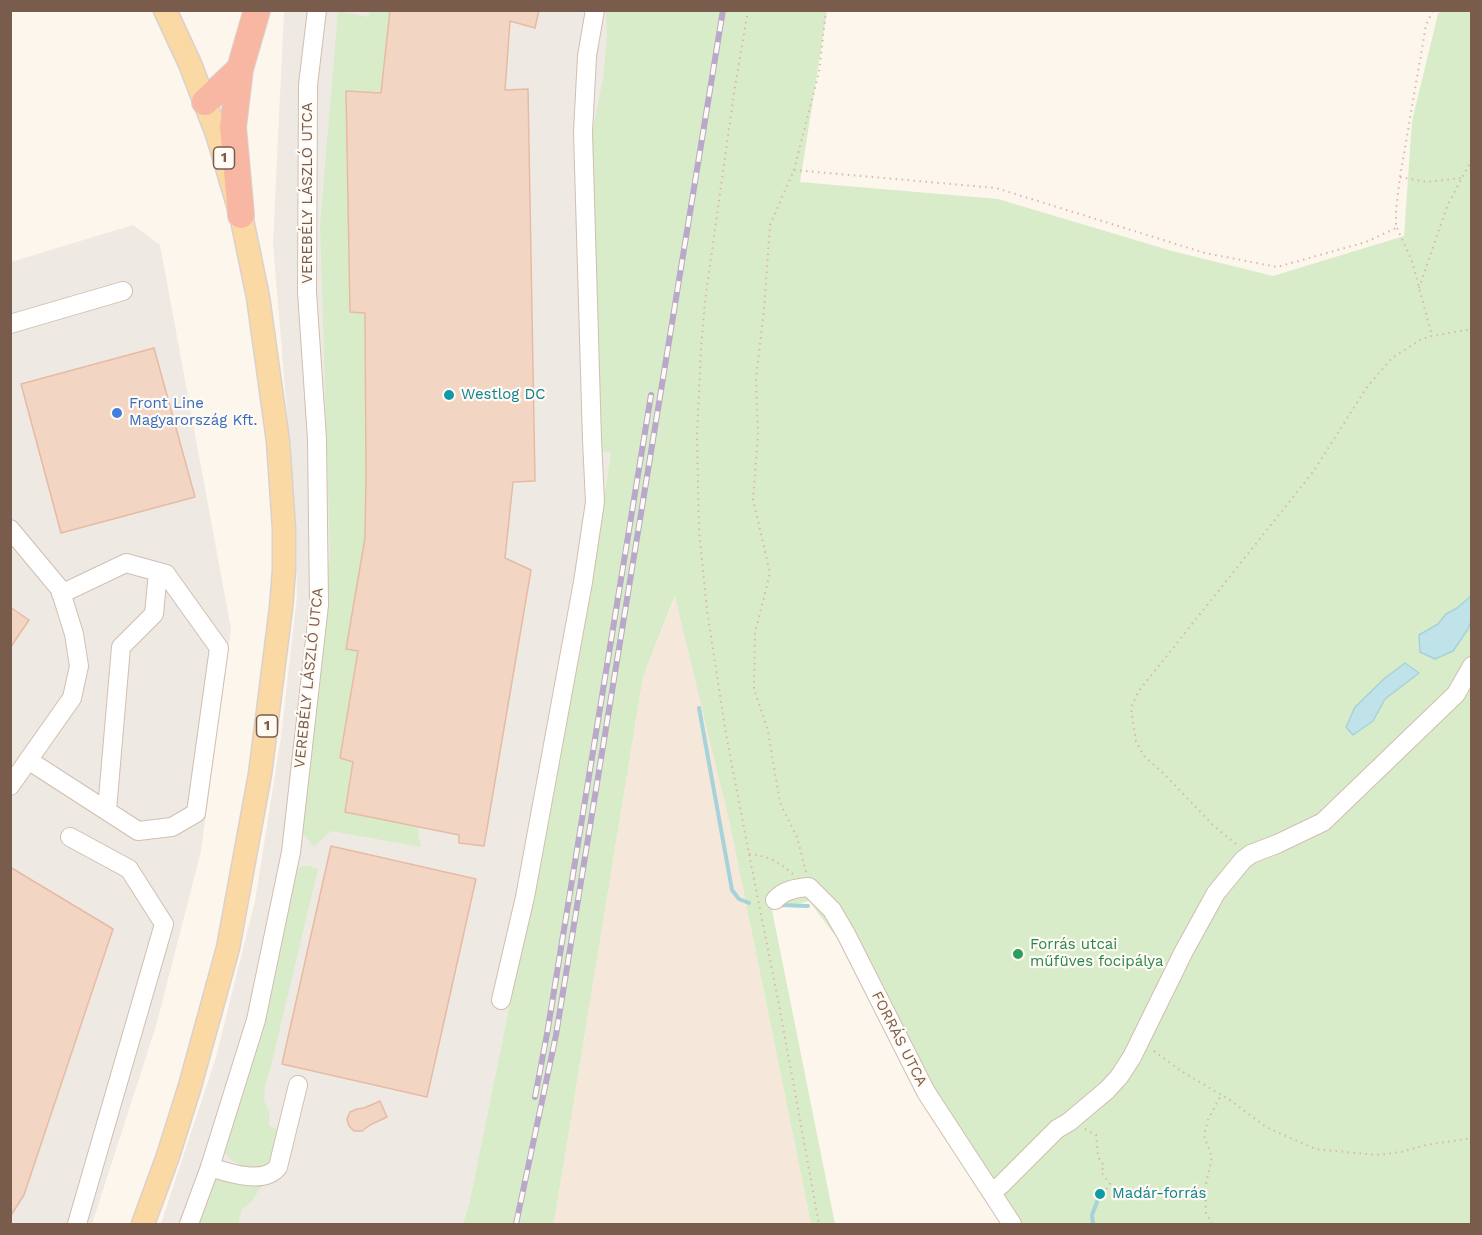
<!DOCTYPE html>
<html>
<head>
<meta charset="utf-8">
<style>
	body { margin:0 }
	#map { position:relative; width:1482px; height:1235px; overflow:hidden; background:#fdf6ec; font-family:"Work Sans",sans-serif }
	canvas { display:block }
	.frame { position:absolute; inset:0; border:12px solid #7a5c4d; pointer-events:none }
</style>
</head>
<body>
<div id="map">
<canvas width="1482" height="1235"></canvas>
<div class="frame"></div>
</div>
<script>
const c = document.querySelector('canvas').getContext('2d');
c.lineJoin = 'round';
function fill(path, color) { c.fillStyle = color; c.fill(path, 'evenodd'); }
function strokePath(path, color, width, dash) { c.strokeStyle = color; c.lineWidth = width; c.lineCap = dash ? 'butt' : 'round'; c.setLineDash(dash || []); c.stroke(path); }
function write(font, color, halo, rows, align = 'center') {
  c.font = font + ' "Work Sans",sans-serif'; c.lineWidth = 4.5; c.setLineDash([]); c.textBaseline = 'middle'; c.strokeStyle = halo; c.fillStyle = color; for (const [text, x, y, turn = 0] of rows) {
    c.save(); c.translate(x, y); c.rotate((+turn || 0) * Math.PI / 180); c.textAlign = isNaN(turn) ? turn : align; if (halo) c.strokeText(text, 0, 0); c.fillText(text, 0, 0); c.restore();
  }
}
fill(new Path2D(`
	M676,595L730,825L811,1224H553L555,1217L643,677Z`), '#f5e8da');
fill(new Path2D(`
	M284,11H650L632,131L611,453L579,649L522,944L469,1204L463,1224H161L216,1057L255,901L281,737L297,596L295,510L273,244Z
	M133,225L160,245L231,629L201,851L156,1026L92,1224H11V262Z`), '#efe9e4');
fill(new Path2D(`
	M338,11L368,17L370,11H392L386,92H346L350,312L365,313L366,476L365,538L346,648L358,651L353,762L345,811L417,826L421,847L331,831L314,847L303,833L296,815L311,739L330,555L320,225Z
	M606,11H827L800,182L998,199L1172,251L1273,276L1404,236L1412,121L1438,14L1441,11H1471V1224H1011L846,950L809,901L772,910L835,1224H811L730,825L675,596L643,677L555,1217L553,1224H463L469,1204L522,944L579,649L611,453L595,450L590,143L603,79L607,38Z
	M307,865L318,869L270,1070L265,1085L264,1100L269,1111V1126L279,1130L271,1165C250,1171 231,1166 220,1146L294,869Z
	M217,1179L241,1186L263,1184L251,1202L242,1209L238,1224H186L203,1185Z`), '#d8ecc9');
const water = new Path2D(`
	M1471,596V621L1468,629L1453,651L1435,659L1420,652L1419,635L1438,624L1446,614L1457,608Z
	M1405,663L1419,673L1385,699L1373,721L1353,735L1346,727L1355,707L1385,678Z`);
fill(water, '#bfe3e8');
strokePath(water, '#a5d3da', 1.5);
strokePath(new Path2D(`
	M699,708L732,890L739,899L749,903
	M779,905L808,906
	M1093,1224L1092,1215L1100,1194`), '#a5d3da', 4);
const building = new Path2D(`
	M390,10H539L535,28L510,21L505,90L528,89L535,481L513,482L505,558L531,570L484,846L459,843V835L345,812L353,762L340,758L358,651L346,649L365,538L366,476L365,313L350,312L346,91L381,93Z
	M154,348L195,497L61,533L21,384Z
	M10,607L29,620L10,648Z
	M331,846L476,879L427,1097L282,1064Z
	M10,867L113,929L24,1195L10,1217Z
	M380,1101L387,1117L370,1125L362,1131H354L349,1126L347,1119L350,1112L357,1109L364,1108Z`);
fill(building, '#f3d5c3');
strokePath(building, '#e6bba3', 1.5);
const minor = new Path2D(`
	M10,324L123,291
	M10,529L60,589L74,634L79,666L72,698L10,786
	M28,760L138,831L172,827L196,813L219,648L166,574L126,563L61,594
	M107,810L121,647L154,614L158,572
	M70,837L129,869L164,924L77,1224
	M775,900C784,890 796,888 809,887L832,910L846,934L926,1092L1012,1224
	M501,1000L525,897L583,582L595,502L592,440L583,132L587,56L595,10
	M210,1167C229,1173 264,1185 278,1167L298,1085
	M992,1192L1001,1185L1057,1129L1069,1122L1107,1090L1119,1077L1132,1057L1184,951L1216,893L1243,860L1251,854L1277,844L1323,822L1456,694L1472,666
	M189,1224L210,1167L256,1020L291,852L319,605L317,439L307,292L308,85L317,10`);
const major = new Path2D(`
	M143,1224L168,1156L190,1086L228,948L260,774L281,608L284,570V529L278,441L258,297L241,215L217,134L190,64L165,10`);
const highway = new Path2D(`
	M205,102L240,69
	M241,215L233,127L240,69L257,10`);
strokePath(minor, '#d1beb0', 20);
strokePath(major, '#dad1cd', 25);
strokePath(highway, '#dad1cd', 28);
strokePath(new Path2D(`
	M748,10L734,93L705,301L701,348L697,437L699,531L707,610L726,734L749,854L779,1005L819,1224
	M794,170L996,188L1205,253L1277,267L1366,242L1396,228V210L1400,177L1426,25L1433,10
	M1400,177L1427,182L1462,178
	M1397,228L1412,261L1432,336
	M1419,288L1448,204L1472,159
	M1236,844L1214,826L1165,775L1144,756L1136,741L1131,708L1138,692L1313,472L1367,387L1392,358L1422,339L1432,336L1472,329
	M749,854C769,856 777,861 793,874
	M806,872L797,837L780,803L768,731L754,689L755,633L770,573L753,499L758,435L756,378L764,310L770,225L794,170L819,72L826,10
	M1154,1051L1181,1071L1230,1100L1266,1127L1315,1149L1376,1155L1401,1152L1426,1145L1472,1138
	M1085,1129L1096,1135L1098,1157L1104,1166L1101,1172L1110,1184L1103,1194
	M1212,1224L1206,1213L1205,1188L1212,1157L1204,1136L1208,1120L1221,1095`), '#d9b8a5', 2, [1.5, 4.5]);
strokePath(minor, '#fff', 18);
strokePath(major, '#fbd9a5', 22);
strokePath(highway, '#f7b7a3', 26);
const rail = new Path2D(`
	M535,1097L547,1034L651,395
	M516,1224L556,1035L723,10`);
strokePath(rail, '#b9a8c9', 6);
strokePath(rail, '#fffaf3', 4, [11]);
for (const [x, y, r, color] of [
	[449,395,6,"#0f9aa8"],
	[117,413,6,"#3f7fe0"],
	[1018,954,6,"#2e9e5b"],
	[1100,1194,6,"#0f9aa8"]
]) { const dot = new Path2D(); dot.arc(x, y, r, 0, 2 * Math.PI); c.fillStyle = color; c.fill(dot); strokePath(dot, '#fffaf3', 2); }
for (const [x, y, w] of [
	[224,158,21],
	[267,726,21]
]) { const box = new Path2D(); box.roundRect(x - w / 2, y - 11, w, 22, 4.5); c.fillStyle = '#fffaf3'; c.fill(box); strokePath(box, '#7a5c4d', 1.5); }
write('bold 14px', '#7a5c4d', null, [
	["1",224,158],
	["1",267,726]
]);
write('15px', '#7a5c4d', '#fffaf3', [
	["VEREBÉLY LÁSZLÓ UTCA",308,193,-90],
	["VEREBÉLY LÁSZLÓ UTCA",309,678,-84],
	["FORRÁS UTCA",899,1039,63]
]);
write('15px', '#0d838f', '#fffaf3', [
	["Westlog DC",461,395],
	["Madár-forrás",1112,1194]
], 'left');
write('15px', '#366cbe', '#fffaf3', [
	["Front Line",129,404],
	["Magyarország Kft.",129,421]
], 'left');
write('15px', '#27864d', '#fffaf3', [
	["Forrás utcai",1030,945],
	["műfüves focipálya",1030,962]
], 'left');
</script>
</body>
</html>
